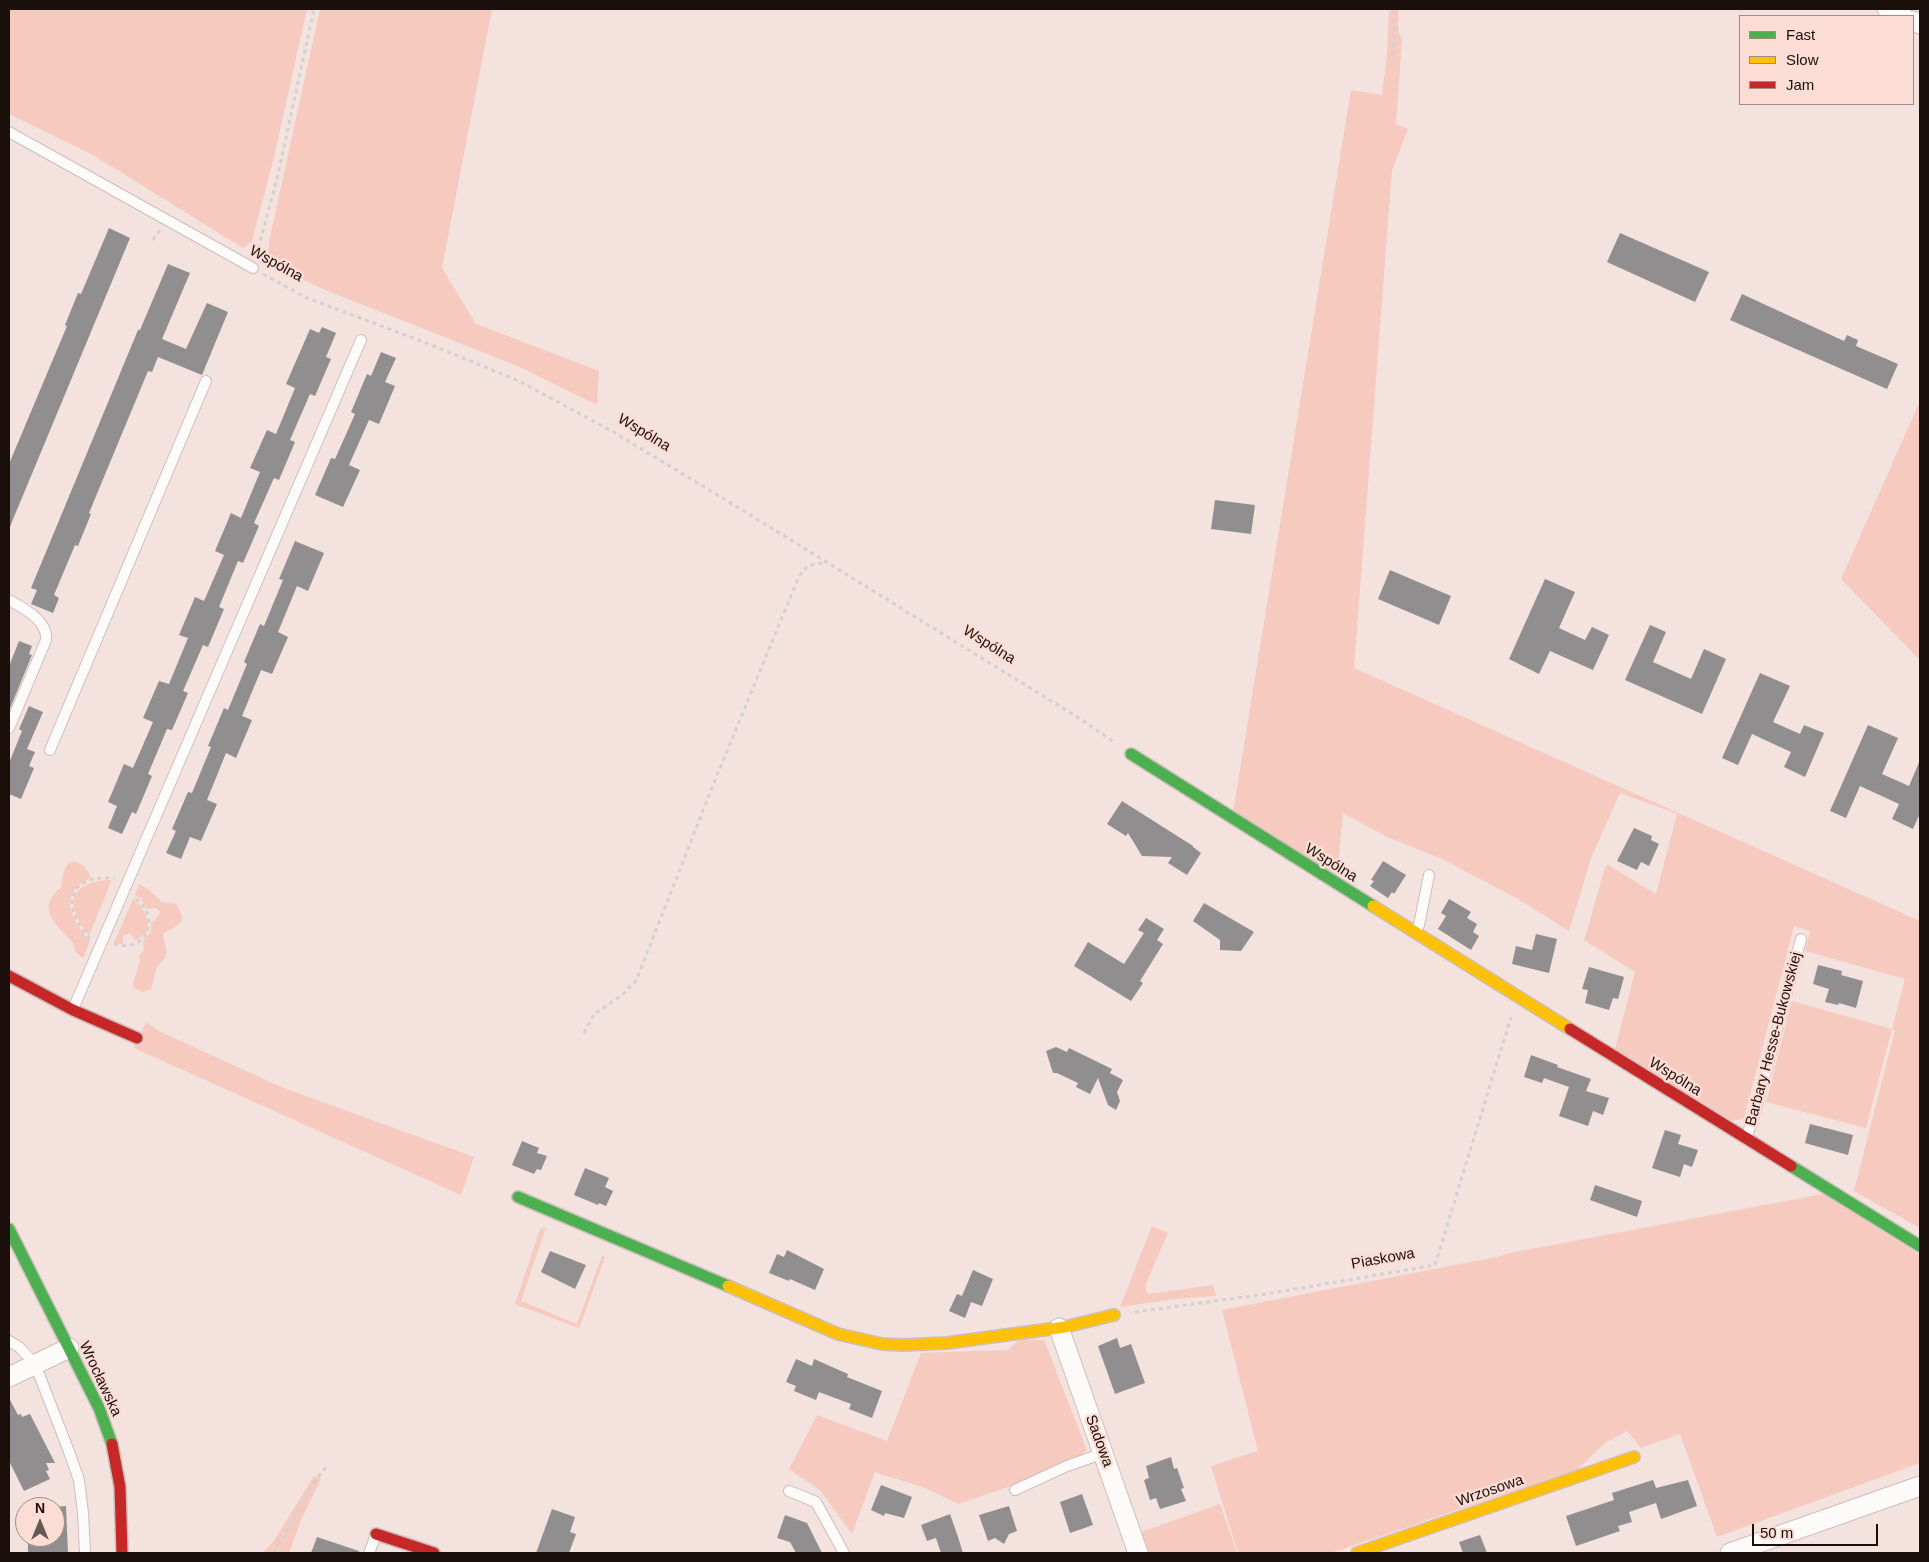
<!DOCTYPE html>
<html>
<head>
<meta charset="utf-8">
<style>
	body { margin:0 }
	#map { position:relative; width:1929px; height:1562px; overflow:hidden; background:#f3e2de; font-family:Arial,sans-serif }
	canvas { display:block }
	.frame { position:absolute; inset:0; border:10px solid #1b0f0c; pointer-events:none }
	.legend { position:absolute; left:1739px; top:15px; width:175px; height:90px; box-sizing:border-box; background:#fcddd5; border:1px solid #a28b85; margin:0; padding:6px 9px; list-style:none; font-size:15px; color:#1b0f0c }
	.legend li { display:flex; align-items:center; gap:10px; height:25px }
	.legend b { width:25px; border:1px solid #a28b85 }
	.north { position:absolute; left:15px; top:1497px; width:50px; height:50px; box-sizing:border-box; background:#fcddd5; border:1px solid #a28b85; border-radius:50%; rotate:0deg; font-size:14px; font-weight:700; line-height:20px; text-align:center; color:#1b0f0c }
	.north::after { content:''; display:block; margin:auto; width:18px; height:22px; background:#675956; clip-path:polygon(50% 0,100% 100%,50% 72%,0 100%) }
	.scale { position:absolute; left:1752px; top:1524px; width:126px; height:22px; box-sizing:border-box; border:2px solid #1b0f0c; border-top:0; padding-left:6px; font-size:15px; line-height:18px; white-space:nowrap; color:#1b0f0c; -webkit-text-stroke:4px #fcddd5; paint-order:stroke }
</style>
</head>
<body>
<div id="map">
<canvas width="1929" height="1562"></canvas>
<div class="frame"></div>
<ul class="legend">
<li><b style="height:6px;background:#4caf50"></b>Fast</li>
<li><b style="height:6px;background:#ffc107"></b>Slow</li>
<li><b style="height:6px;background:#c62828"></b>Jam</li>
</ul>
<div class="north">N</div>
<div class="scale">50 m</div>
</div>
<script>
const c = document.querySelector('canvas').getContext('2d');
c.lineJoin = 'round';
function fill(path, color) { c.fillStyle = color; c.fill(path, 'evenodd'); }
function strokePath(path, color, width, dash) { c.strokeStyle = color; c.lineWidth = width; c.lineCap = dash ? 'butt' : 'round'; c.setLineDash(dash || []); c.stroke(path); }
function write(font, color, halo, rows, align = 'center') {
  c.font = font + ' Arial,sans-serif'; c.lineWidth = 5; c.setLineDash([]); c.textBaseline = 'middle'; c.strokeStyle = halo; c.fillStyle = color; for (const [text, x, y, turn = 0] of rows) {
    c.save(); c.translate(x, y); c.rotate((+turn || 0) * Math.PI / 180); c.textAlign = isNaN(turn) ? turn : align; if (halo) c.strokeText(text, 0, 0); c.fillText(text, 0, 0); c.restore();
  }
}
fill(new Path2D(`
	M9,9H307L275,153L252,241L243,248L93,155L9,114Z
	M320,9H492L442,268L476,324L599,371L597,405L520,367L323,289L269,264V242Z
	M1389,9H1399L1398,30L1402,40L1396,124L1408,129L1392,170L1354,668L1920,921V1228L1854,1191L1895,1030L1892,1029L1866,1128L1766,1102L1792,1001L1892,1029L1905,979L1805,951L1810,931L1794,926L1744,1118L1732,1121L1615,1049L1635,972L1584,940L1587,931L1605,867L1608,865L1656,894L1677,814L1620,793L1591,858L1569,931L1518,899L1442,859L1387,837L1343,813L1337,878L1233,812L1351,90L1382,95L1387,54Z
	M1920,401V660L1841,579Z
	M74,861C83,864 89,869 90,878C57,893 71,921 90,941L83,958L75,952L74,944C59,927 33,908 61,888C64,877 61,866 74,861Z
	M112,880L89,936C83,927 76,918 74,908C69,886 95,880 112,880Z
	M139,884L148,889L162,902L176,904C189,923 178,925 164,933L163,937L167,952L165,958L157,967L151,989L142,992L133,987C133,975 142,966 139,955L144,950L143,941L151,932V922L155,920L161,912L155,908L147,909L141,899L135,895Z
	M133,899C143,906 150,919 147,932L135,941L133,936L129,933L123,936V944L114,943Z
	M146,1022L159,1031L281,1087L474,1157L461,1195L134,1048Z
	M1823,1194L1920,1255V1463L1717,1537L1680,1434L1641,1448L1627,1431L1605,1443L1578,1469L1331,1553H1238L1211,1466L1258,1451L1222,1310L1497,1257L1510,1253Z
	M1152,1226L1168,1233L1145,1286L1148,1294L1213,1285L1216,1296L1175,1299L1120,1307Z
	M546,1227L521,1301L577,1324L602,1256L605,1257L579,1328L515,1304L540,1229Z
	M1020,1339L1044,1340L1087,1450L1080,1456L1013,1485L959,1504L925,1488L875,1472L852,1534L820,1490L789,1469L817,1415L887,1441L921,1353L1008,1350Z
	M314,1476L321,1479L301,1520L289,1553H263L275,1539Z
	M1220,1504L1237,1553H1149L1141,1532Z`), '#f6cabf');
fill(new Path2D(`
	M109,228L130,238L9,529V464L67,326L65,325L78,293L81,294Z
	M1620,233L1709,272L1695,302L1607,262Z
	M168,264L190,273L162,339L186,349L207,303L228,312L202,375L158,357L152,372L148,371L89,513L91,514L78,546L75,545L54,595L59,598L53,613L31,604L37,590L31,588L138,330H140Z
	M1742,294L1844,341L1847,335L1858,340L1856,346L1898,364L1887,389L1730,320Z
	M322,327L336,333L326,357L331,359L315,396L310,394L290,440L295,442L279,480L274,478L254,523L259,526L243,563L238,561L219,607L224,609L208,647L203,645L183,691L188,693L172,730L167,729L148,774L152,776L136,814L132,812L122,834L108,828L117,806L108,802L124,764L133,768L153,722L143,718L159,681L169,684L188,638L179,635L195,597L204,601L224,555L215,551L231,513L241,518L260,472L250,468L267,430L276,434L295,388L286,384L310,329L319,333Z
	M381,352L396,358L385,382L395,386L379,424L369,420L349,465L360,470L343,507L315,495L331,458L335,459L355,414L351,412L367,374L371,376Z
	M1215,500L1255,505L1251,534L1211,529Z
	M295,541L324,553L308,591L297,586L278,632L288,637L272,674L261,670L242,716L252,720L236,758L226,753L207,800L217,804L201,841L190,837L181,859L166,853L176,831L172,829L188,792L192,793L211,747L208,746L224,708L228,710L247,664L244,662L260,624L264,626L283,580L279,579Z
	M1390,570L1451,596L1439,625L1378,599Z
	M1545,579L1575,592L1559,628L1585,640L1592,627L1609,635L1593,670L1550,651L1539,674L1509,659Z
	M1650,625L1666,632L1653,662L1691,679L1704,649L1726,659L1702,714L1625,680Z
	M19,641L32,646L29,654L32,655L9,711V666Z
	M1760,673L1790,686L1773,722L1800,734L1804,725L1824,733L1805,777L1784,767L1791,752L1752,734L1738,765L1722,758Z
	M29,706L43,712L27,749L35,752L29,766L34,768L21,799L9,794V763L22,731L19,729Z
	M1868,725L1898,738L1882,774L1909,786L1920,760V813L1913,829L1892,819L1899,804L1860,786L1846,818L1830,811Z
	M1122,801L1193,846V847L1201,853L1187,875L1168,863L1172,857L1142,856L1128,833L1126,836L1107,824Z
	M1634,828L1652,836L1651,840L1659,844L1649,866L1641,862L1637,870L1617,861Z
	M1383,861L1406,875L1394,894L1392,892L1388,898L1370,886L1374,881L1371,880Z
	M1449,899L1471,912L1467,918L1477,924L1473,932L1479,936L1471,950L1438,929L1446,916L1441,913Z
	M1204,903L1254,932L1241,951L1220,950V940L1193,921Z
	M1146,918L1164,929L1157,940L1163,944L1140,981L1143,983L1131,1001L1074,966L1088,942L1124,964L1144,933L1138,930Z
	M1536,934L1557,939L1549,973L1512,964L1516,946L1532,950Z
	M1818,965L1842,971L1841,975L1863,981L1856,1008L1839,1003L1838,1005L1825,1002L1829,989L1813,984Z
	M1589,967L1624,977L1618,999L1613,998L1609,1010L1585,1003L1588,990L1582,989Z
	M1056,1047L1067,1052L1069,1048L1112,1069L1110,1073L1123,1080L1117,1092L1120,1101L1116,1110L1108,1105L1098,1078L1090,1094L1076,1087L1078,1083L1057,1073H1053L1046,1051Z
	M1531,1055L1558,1065L1557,1067L1591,1079L1586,1091L1609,1098L1603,1115L1593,1111L1588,1126L1559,1116L1569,1087L1544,1078L1542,1083L1524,1077Z
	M1810,1124L1853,1135L1848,1155L1805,1143Z
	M1665,1130L1681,1135L1678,1144L1698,1150L1692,1167L1684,1164L1680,1177L1652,1168Z
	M522,1141L539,1148L537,1153L547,1156L541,1170L537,1169L534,1174L512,1165Z
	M585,1168L609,1178L605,1187L613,1191L606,1206L599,1203L598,1205L574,1195Z
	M1595,1185L1642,1201L1637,1217L1590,1200Z
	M787,1250L824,1269L815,1290L790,1279L789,1281L769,1273L777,1254L784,1257Z
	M550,1251L586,1265L575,1289L541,1272Z
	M973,1270L993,1279L982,1306L971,1302L965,1318L949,1311L957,1294L962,1296Z
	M1117,1338L1120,1348L1131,1344L1145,1383L1115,1394L1098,1346Z
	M796,1359L812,1366L814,1359L848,1374L847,1377L882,1391L872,1418L849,1409L851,1404L819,1392L816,1400L794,1391L796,1386L786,1382Z
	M9,1398L18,1415L21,1414L22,1417L30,1414L55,1463H46L49,1470L46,1471L50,1479L24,1491L9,1461Z
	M1171,1457L1174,1469L1177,1468L1184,1488L1181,1489L1186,1501L1160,1509L1156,1498L1150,1500L1144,1480L1149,1478L1146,1466Z
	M1653,1480L1656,1488L1688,1480L1697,1506L1661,1519L1656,1503L1629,1512L1632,1522L1618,1526L1620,1531L1576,1546L1566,1516L1614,1500L1612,1493Z
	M881,1485L912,1497L904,1518L885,1513L884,1516L871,1510Z
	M1082,1494L1093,1525L1070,1533L1060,1502Z
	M66,1506L68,1553H28V1537H55V1507Z
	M1009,1506L1017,1531L1009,1534L1004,1544L995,1538L988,1541L979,1515Z
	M552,1509L575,1517L570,1532L576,1534L569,1553H536Z
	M950,1514L958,1537L963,1553H941L936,1538L927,1541L921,1525Z
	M785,1515L807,1523L822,1553H796L790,1542L777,1538Z
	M1480,1535L1487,1553H1463L1459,1542Z
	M317,1537L359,1551V1553H311Z`), '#918e90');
const lane = new Path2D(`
	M9,132L253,268
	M9,600C23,608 48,620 46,640L9,728
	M50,750L206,381
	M1415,932L1419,925L1429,875
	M73,1009L361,340
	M1746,1138L1755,1113L1801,939
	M9,1341L19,1347L35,1364L68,1449L79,1480L83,1513L85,1553
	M1015,1490L1067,1466L1104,1453
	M789,1491L816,1502L844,1553
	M369,1553L376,1535`);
const street = new Path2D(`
	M1887,9L1903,16
	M1913,21L1920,24
	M1059,1328L1138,1553
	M9,1377L69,1348
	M1730,1553L1920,1486`);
const fast = new Path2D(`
	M1131,754L1373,906
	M1791,1166L1920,1246
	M518,1197L728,1286
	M9,1229L99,1408L112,1444`);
const slow = new Path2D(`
	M1373,906L1570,1029
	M728,1286L838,1334L882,1344L903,1345L947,1343L1065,1327L1114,1315
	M1357,1553L1634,1457`);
const jam = new Path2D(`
	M9,976L73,1010L137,1038
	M1570,1029L1791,1166
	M112,1444L120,1487L122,1553
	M376,1534L434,1553`);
strokePath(lane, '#cdbeba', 12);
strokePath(street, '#cdbeba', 21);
strokePath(fast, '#cdbeba', 14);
strokePath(slow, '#cdbeba', 14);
strokePath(jam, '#cdbeba', 14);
strokePath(new Path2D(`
	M1393,55L1395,9
	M153,240L160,230
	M256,256L277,179L314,9
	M263,274L305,297L434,346L521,382L610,430L739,508L1082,720L1114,742
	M90,939C61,907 66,874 115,878
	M114,944C147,953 162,919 135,898
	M584,1033L594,1014L621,996L636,981L713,785L797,581C805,563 809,566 827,562
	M1135,1312L1266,1294L1435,1265L1511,1017
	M274,1553L314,1483L326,1467`), '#d4d0cf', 3, [4, 4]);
strokePath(lane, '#fdfbfa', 10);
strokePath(street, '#fdfbfa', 19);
strokePath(fast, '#4caf50', 11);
strokePath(slow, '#ffc107', 11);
strokePath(jam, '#c62828', 11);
write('15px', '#1b0f0c', '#fcddd5', [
	["Wspólna",276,264,29],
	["Wspólna",644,433,31],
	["Wspólna",989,645,32],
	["Wspólna",1331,863,32],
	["Barbary Hesse-Bukowskiej",1774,1039,-75],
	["Wspólna",1675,1077,32],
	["Piaskowa",1383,1259,-10],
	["Wrocławska",100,1379,65],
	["Sadowa",1099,1441,70],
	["Wrzosowa",1490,1491,-19]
]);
</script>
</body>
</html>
